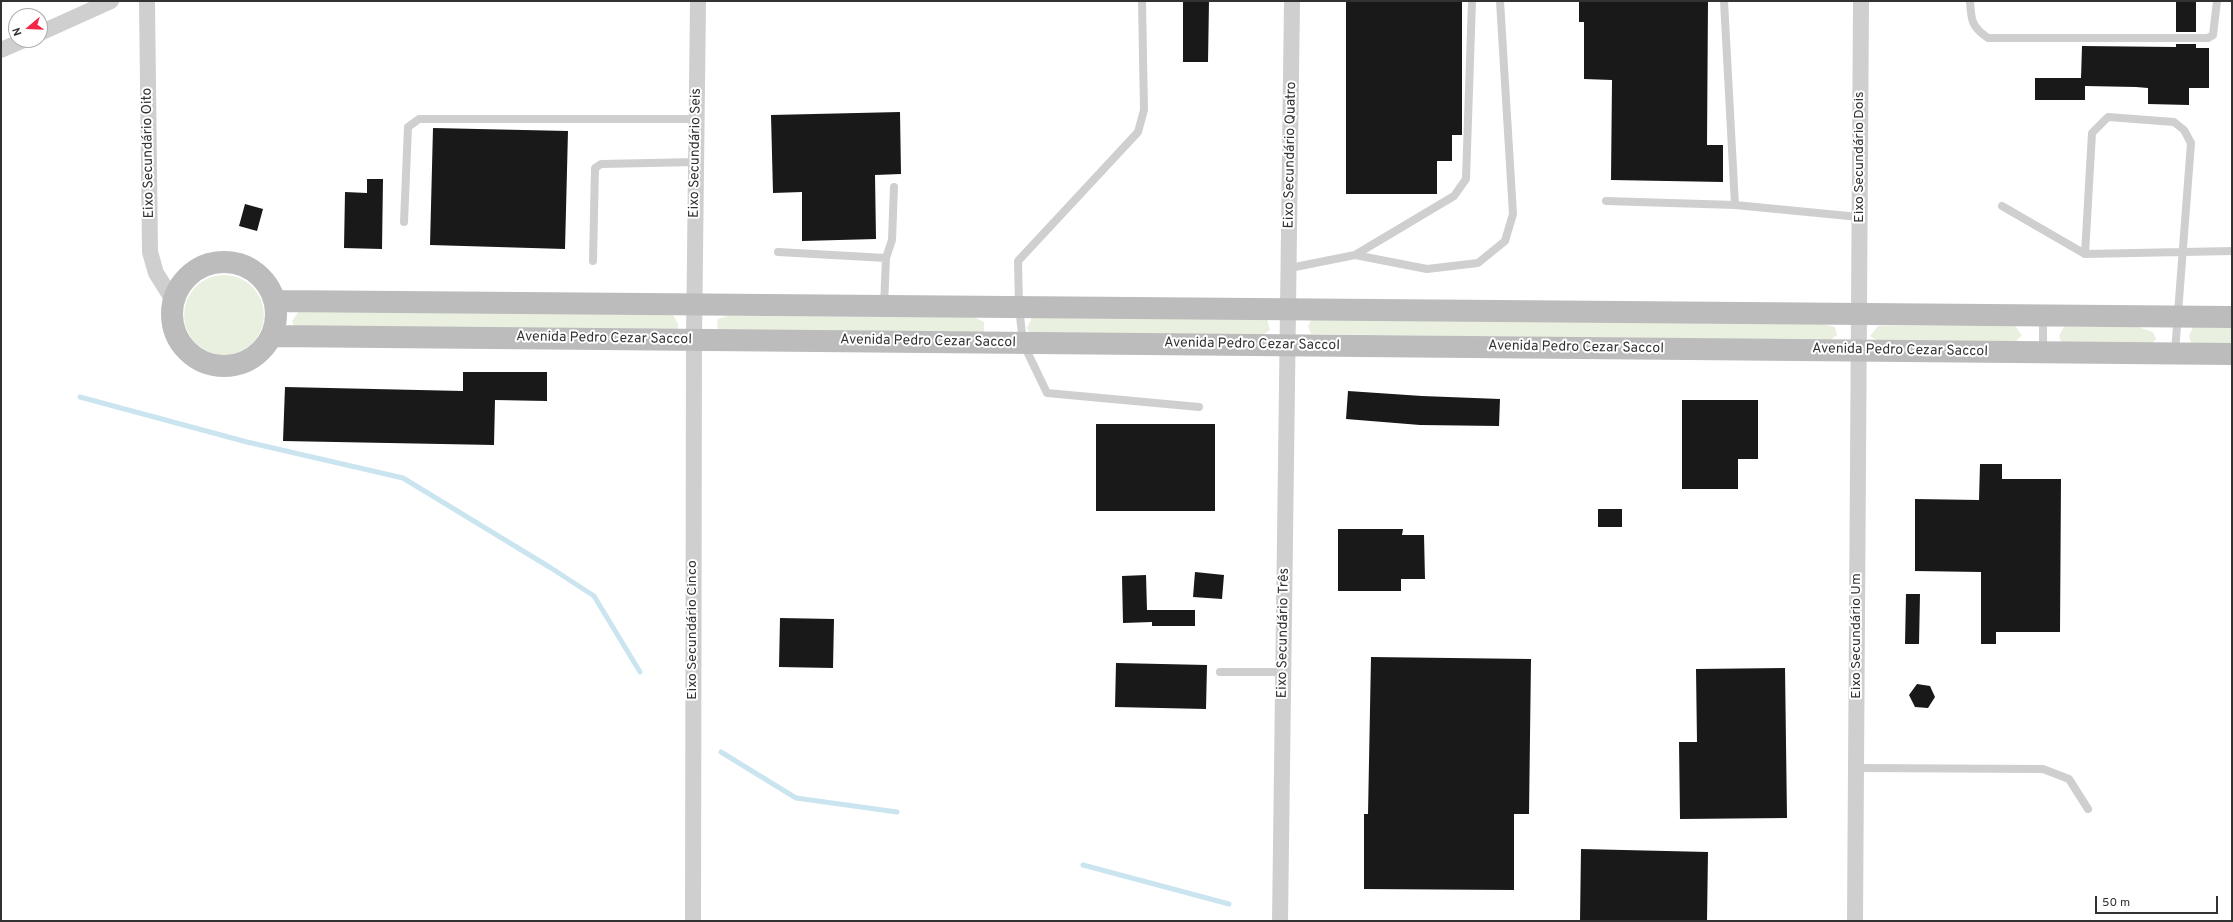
<!DOCTYPE html>
<html>
<head>
<meta charset="utf-8">
<style>
	body { margin:0 }
	#map { position:relative; width:2233px; height:922px; overflow:hidden; background:#fff; font-family:Overpass,sans-serif }
	canvas { display:block }
	.frame { position:absolute; inset:0; border:2px solid #323232; pointer-events:none }
	.north { position:absolute; left:8px; top:8px; width:40px; height:40px; box-sizing:border-box; background:#fff; border:1px solid #adadad; border-radius:50%; rotate:251deg; font-size:11px; font-weight:700; line-height:16px; text-align:center; color:#323232 }
	.north::after { content:''; display:block; margin:auto; width:14px; height:18px; background:#f62746; clip-path:polygon(50% 0,100% 100%,50% 72%,0 100%) }
	.scale { position:absolute; left:2095px; top:896px; width:123px; height:18px; box-sizing:border-box; border:2px solid #323232; border-top:0; padding-left:5px; font-size:12px; line-height:14px; white-space:nowrap; color:#323232; -webkit-text-stroke:3px #fff; paint-order:stroke }
</style>
</head>
<body>
<div id="map">
<canvas width="2233" height="922"></canvas>
<div class="frame"></div>
<div class="north">N</div>
<div class="scale">50 m</div>
</div>
<script>
const c = document.querySelector('canvas').getContext('2d');
c.lineJoin = 'round';
function fill(path, color) { c.fillStyle = color; c.fill(path, 'evenodd'); }
function strokePath(path, color, width, dash) { c.strokeStyle = color; c.lineWidth = width; c.lineCap = dash ? 'butt' : 'round'; c.setLineDash(dash || []); c.stroke(path); }
function write(font, color, halo, rows, align = 'center') {
  c.font = font + ' Overpass,sans-serif'; c.lineWidth = 4; c.setLineDash([]); c.textBaseline = 'middle'; c.strokeStyle = halo; c.fillStyle = color; for (const [text, x, y, turn = 0] of rows) {
    c.save(); c.translate(x, y); c.rotate((+turn || 0) * Math.PI / 180); c.textAlign = isNaN(turn) ? turn : align; if (halo) c.strokeText(text, 0, 0); c.fillText(text, 0, 0); c.restore();
  }
}
fill(new Path2D(`
	M184 315a40 40 0 1 1 80 0a40 40 0 1 1-80 0Z
	M299,311L673,315L678,324V329H295L292,321Z
	M728,316L974,317L984,322V332L978,337L721,336L717,326L718,319Z
	M1313,317L1822,324L1835,327L1837,335L1829,341L1311,334L1308,326Z
	M1032,318L1267,319L1270,330L1264,334L1031,336L1027,328Z
	M1878,326H2015L2022,335L2014,343L1880,342L1870,336Z
	M2064,327H2138L2153,332L2156,339L2149,346L2062,345L2059,336Z
	M2193,327L2232,328V346L2192,345L2189,336Z`), '#e9f0df');
strokePath(new Path2D(`
	M80,397L247,442L403,478L551,568L594,596L640,672
	M721,752L796,798L897,812
	M1083,865L1229,904`), '#cbe5f0', 5);
fill(new Path2D(`
	M1183,1H1209L1208,62H1183Z
	M1346,1H1462V135H1452V161H1437V194H1346Z
	M1579,1H1708L1707,145H1723V182L1611,180L1612,80L1584,79V22H1579Z
	M2176,1H2196V32H2176Z
	M2176,44H2196V48H2209V88H2189V105L2148,104V88L2136,87L2085,86V100H2035V78H2081L2082,46L2176,47Z
	M900,112L901,174L875,175L876,239L802,241V192L773,193L771,115Z
	M433,128L568,131L565,249L430,245Z
	M367,179H383L382,249L344,248L345,192L367,193Z
	M245,204L263,209L257,231L239,226Z
	M463,372H547V401L495,400L494,445L283,441L285,387L463,391Z
	M1348,391L1422,396L1500,399L1499,426L1420,425L1346,419Z
	M1682,400H1758V459H1738V489H1682Z
	M1096,424H1215V511H1096Z
	M1980,464H2002V479H2061L2060,632H1996V644H1981V572L1915,571V499L1979,500Z
	M1598,509H1622V527H1598Z
	M1338,529H1403L1402,535H1424L1425,579H1401V591H1338Z
	M1195,572L1224,575L1222,599L1193,597Z
	M1146,575L1147,610H1195V626H1152V622L1123,623L1122,576Z
	M1906,594H1920L1919,644H1905Z
	M780,618L834,619L833,668L779,667Z
	M1371,657L1531,659L1529,814H1514V890L1364,889V814H1368Z
	M1116,663L1207,665L1206,709L1115,707Z
	M1785,668L1787,818L1680,819L1679,742H1697L1696,669Z
	M1917,684L1930,686L1935,697L1928,708L1915,707L1909,695Z
	M1581,849L1708,852L1707,921H1580Z`), '#191919');
strokePath(new Path2D(`
	M1142,1L1144,110L1138,132L1018,261L1019,307L1023,343L1047,393L1199,407
	M1724,1L1735,205
	M1970,1C1971,21 1972,27 1988,38H2208L2213,35L2217,1
	M1606,201L1735,205L1859,217
	M2002,206L2085,254L2232,251
	M404,222L408,127L419,119H696
	M778,252L886,258L892,240L894,187
	M2085,254L2092,133L2108,117L2174,122L2184,130L2191,143L2175,352
	M1355,255L1454,196L1466,179L1472,1
	M593,261L595,168L601,164L696,162
	M1290,268L1355,255L1427,269L1478,263L1505,241L1513,214L1500,1
	M884,306L886,258
	M2043,317V351
	M1220,672H1284
	M1856,768L2043,769L2069,779L2088,809`), '#cfcfcf', 8);
strokePath(new Path2D(`
	M147,1L150,252L156,273L173,300
	M40,33L111,1
	M1,50L24,40
	M693,921L694,340L698,1
	M1280,921L1292,1
	M1855,921L1861,1`), '#cfcfcf', 16);
strokePath(new Path2D(`
	M172 314a52 52 0 1 1 104 0a52 52 0 1 1-104 0Z
	M276,301L2232,317
	M273,336L2232,354`), '#bcbcbc', 22);
write('14px', '#323232', '#fff', [
	["Eixo Secundário Oito",149,153,-91],
	["Eixo Secundário Seis",696,153,-89],
	["Eixo Secundário Quatro",1291,155,-89],
	["Eixo Secundário Dois",1860,157,-90],
	["Avenida Pedro Cezar Saccol",604,339,1],
	["Avenida Pedro Cezar Saccol",928,342,1],
	["Avenida Pedro Cezar Saccol",1252,345,1],
	["Avenida Pedro Cezar Saccol",1576,348,1],
	["Avenida Pedro Cezar Saccol",1900,351,1],
	["Eixo Secundário Cinco",693,630,-90],
	["Eixo Secundário Três",1284,633,-89],
	["Eixo Secundário Um",1857,636,-90]
]);
</script>
</body>
</html>
